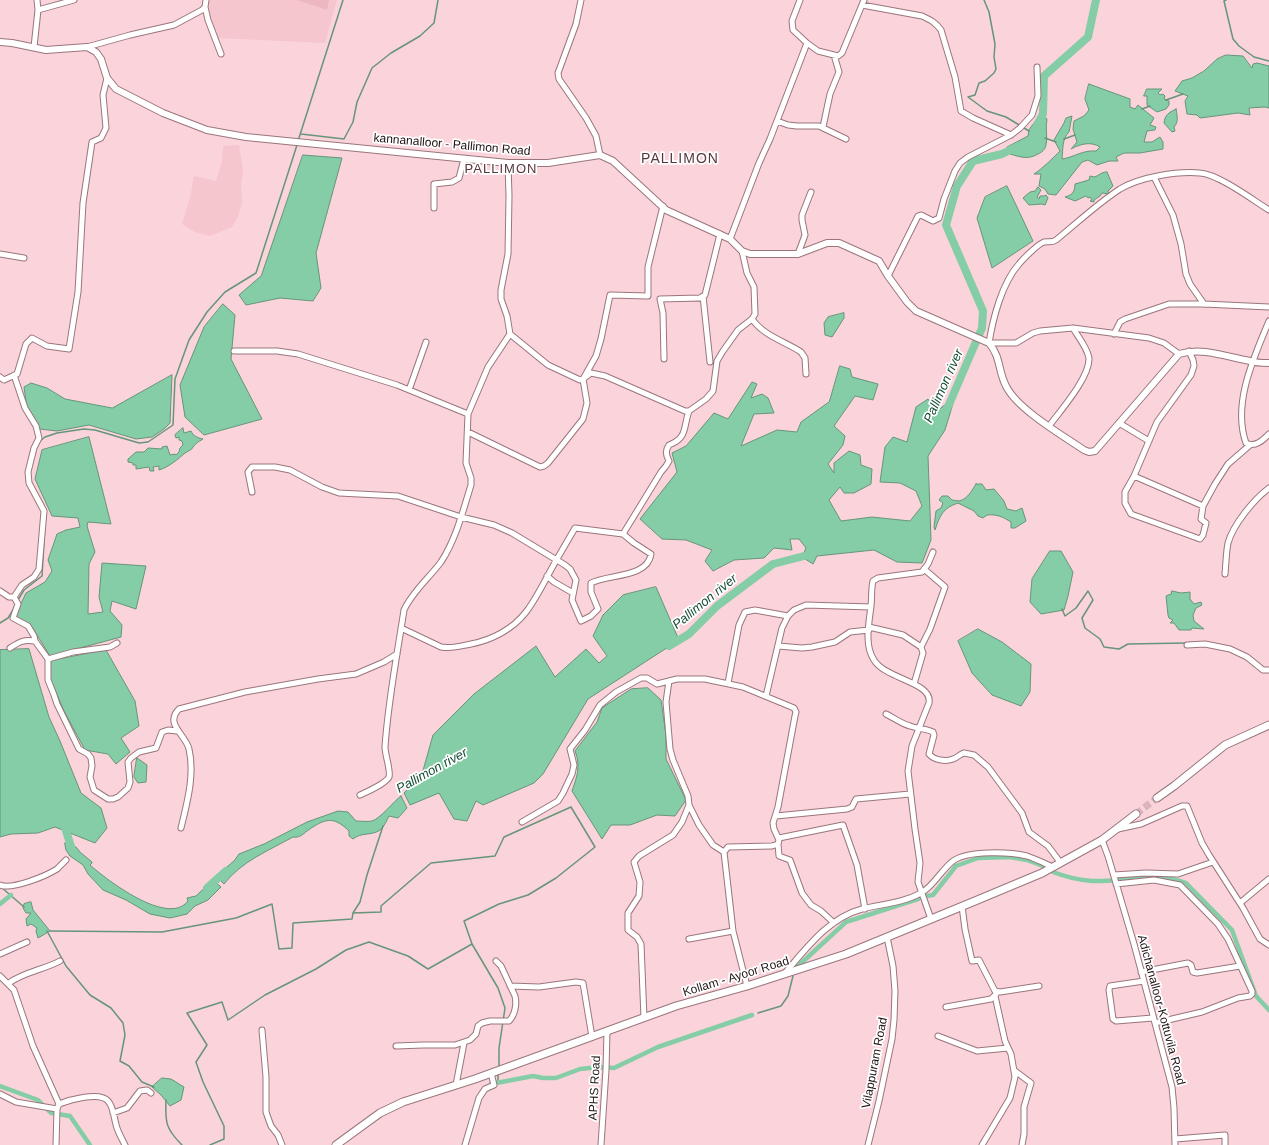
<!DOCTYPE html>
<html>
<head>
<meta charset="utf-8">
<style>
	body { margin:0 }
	canvas { display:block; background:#fbd3da }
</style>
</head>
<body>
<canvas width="1269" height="1145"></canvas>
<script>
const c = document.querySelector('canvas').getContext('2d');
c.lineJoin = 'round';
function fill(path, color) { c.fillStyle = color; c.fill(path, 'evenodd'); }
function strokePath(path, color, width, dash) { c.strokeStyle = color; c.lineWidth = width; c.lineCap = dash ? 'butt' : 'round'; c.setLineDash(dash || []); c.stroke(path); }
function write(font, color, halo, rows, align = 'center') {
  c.font = font + ' Helvetica,sans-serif'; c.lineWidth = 3.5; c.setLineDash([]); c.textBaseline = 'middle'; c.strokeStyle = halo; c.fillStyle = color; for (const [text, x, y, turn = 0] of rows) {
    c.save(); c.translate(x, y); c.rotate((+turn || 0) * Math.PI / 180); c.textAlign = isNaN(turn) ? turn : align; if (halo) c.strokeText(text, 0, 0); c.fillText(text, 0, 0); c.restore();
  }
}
fill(new Path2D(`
	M208,0H337L325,43L217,38L209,9Z
	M239,145L243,169L241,186L242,203L238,217L232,227L210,236L195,232L182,224L190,198L194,176L216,181L222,161L223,146Z`), '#f6c6ce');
fill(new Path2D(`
	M297,0H329L327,10Z`), '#ecb7c0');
const water = new Path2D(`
	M1226,55L1243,56L1252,68L1253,64L1257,63L1269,66V108L1265,107L1249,108L1250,115L1238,113L1200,118L1197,115L1187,114L1185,101L1188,96L1175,91L1182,81L1192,78L1204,71L1217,59Z
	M1089,84L1130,99V107L1135,109L1138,105L1154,118L1150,125L1156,127L1155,130L1147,131L1144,142H1152L1160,137L1163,142V149L1140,153H1124L1116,157L1118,161H1109L1097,165L1088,160L1082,162L1056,195L1048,194L1045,189L1039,186L1041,174H1034C1042,169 1053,158 1060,151L1054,140L1064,123L1066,118L1072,116L1069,132C1062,138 1063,150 1062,159C1075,157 1082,150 1096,151L1100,147C1091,141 1080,144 1071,149L1077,142L1073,129L1074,121L1084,116L1089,110L1085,99Z
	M1147,89H1162L1158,93L1160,95L1163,94L1165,96L1164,99L1169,101V105L1166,109L1157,112L1147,105V96H1144Z
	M1176,109C1177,115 1179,122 1174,127L1175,131L1172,132L1164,123C1165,115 1168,113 1176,109Z
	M1041,114L1047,119C1045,128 1048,137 1046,145C1045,150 1042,152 1038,154C1028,160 1020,157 1010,154L1007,147L1028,136L1029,130Z
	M303,155L342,158L316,253L321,288L313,301L280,298L246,305L239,295L261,276Z
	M1107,172L1113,186L1108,191L1109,194L1102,193L1100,196L1094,200V202L1090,201L1092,200L1090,197L1088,198L1086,196L1075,201L1065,197C1072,195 1075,192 1075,184L1089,180L1090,176L1095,177L1102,173Z
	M1007,186L1033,241L992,268L977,218L985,197Z
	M1038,187L1041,190L1037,197L1039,199L1040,196H1044L1046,195L1048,198L1045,205L1042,204L1029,205L1023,198L1030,192L1035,191Z
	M223,304L235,315L231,359L262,419L204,435L185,417L180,385L204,327Z
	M844,313V318L832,337L825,335L824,323L828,317Z
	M840,366L850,369L852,377L878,384L873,400L855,396L834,426L845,436L843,445L828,464L834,473V463L849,451L860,455L861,465L872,469L871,484L854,493H844L840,487L829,500L841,521L872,517L910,521L922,506L916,491L900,483L880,482L885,447L893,437L907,442L916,407L928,399L937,411L955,397L945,430L928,456L931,540L922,563L897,562L874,550L817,556L813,564L802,557L806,548L799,539H790L792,550L774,548L764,558L734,560L713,571L705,561L712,550L686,540L662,539L640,519L677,472L672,453L686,446L714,413L728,419L752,382L757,384L751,398L762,394L768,398L774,413L754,414L741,446L777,430L797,432L801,422L829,402Z
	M172,375L170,423L164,429L152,437L136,439L89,425L57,431L40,429L27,409L24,387L31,383L47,388L65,399L112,408Z
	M183,428L184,433L191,431C193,436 198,438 203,439C198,442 196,443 193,447C192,450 188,451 185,453C178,459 169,467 159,470V466L153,467L154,471H150L149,467L136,469V465H133V463L128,462V459L136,452H144L148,448L162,449V447L167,446L170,455L175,454L176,455L179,452L180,448L183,445L182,441L179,440V437L176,438L175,435Z
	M89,437L111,524L88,522L87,526L95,552L89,564L88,614L103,612L99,597L102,563L146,566L136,609L112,601L110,611L122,625L121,637L50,656L32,627L15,616L26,593L45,582L52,571L48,560L57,534L66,530L80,527L78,518L52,516L35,479L42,450Z
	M976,484H982L986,490L994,489L1004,501L1007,509L1016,511L1022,508L1026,521L1015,528H1011V522C1003,517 997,514 987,515L983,518L978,516L974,511L958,503C943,508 940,515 935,530L934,527L936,511L941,508L943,503L939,500L942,496H948L952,500C954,500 957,501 959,501C968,499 972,490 976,484Z
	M1050,551H1061L1073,572L1068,596L1064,610L1041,614L1030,602L1032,579Z
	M656,587L679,640L588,699L543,774L534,783L483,805L476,801L467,821L454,819L439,793L410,805L404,793L422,774L433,735L474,694L536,646L555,677L586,649L599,663L607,656L593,636L603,615L623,595Z
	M1172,591L1181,593L1190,592V599L1194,604L1201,602L1202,605L1196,608L1193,615L1194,621L1204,629L1192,628L1191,630H1179L1174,623H1170L1173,620L1169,618L1168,615L1166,596L1171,594Z
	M978,629L1002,642L1031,664L1030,692L1021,706L992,695L972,673L958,641Z
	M29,649L49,717L60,741L81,793L101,808L107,828L95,843L55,827L38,833L11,834L0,837V650Z
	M106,650L135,701L139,726L121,738L130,752L116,764L108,754L85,750L64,711L49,676L51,661Z
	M648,688L661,700L666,735V759L686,800L675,816L657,815L630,825H611L602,839L572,791C577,777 581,766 575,751L597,722L602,708L631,689Z
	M137,758L147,765L146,782L138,783L134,777Z
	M401,796L407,808L398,818L389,816C387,820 384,827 380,830C372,836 361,832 353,839L349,836V831C333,815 324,819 307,831C302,835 299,838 293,837C268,851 242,861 224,884L216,876L234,861L239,854L264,844L307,822L338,811L348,812L356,821C361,821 367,822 372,821C380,819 394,801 401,796Z
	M65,843L76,847L80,852L92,862V863L90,865C107,880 168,927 188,901L187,898L196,896L213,880L221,887L208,900L195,906L187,914L170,918L150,914L126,900L103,890L88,874L83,865L70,856L66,850Z
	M31,902L33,910L50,931L38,938L36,931L37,928L31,924L27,926L26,919L31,913H26L23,908L24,904Z
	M162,1078L171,1079L184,1087L181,1100L170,1106L161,1095L152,1087Z`);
fill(water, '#84cda6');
strokePath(water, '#66957a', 1);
strokePath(new Path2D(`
	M984,0L989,12L995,44L994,57L996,69L994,73L985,81L979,83L975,95L968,97L987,111L1006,117L1029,131
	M1226,0L1224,1L1233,39L1239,46L1254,57L1269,61
	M1166,100L1183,94
	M1142,109L1150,106
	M301,134L344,139L353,122L357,102L372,68L391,53L420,36L434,23L438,0
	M1045,138L1056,142
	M1064,139L1075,135
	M298,141L343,0
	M40,441L45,437L57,433L84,429L95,430L139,443L148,442L173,425L175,379L189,340L207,312L225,292L256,273L297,145
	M18,600L24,590L42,576L45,524
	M1062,609L1065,616L1076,608L1088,591L1093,600L1082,618L1085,628L1100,639L1104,647L1119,649L1128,644L1186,643
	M0,623L8,618L15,607
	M1,887L24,907
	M353,913L360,902L367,875L383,826
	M47,931L66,966L90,995L111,1008L123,1023L125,1035L120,1061L129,1066L142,1082L154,1087
	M50,931L162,932L236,918L272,904L279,949L292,948L293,923L352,919L353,913L381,912V906L431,863L495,856L504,837L571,807L595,847L556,878L528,895L499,904L464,921L472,944L498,988L505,1008L499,1048V1066
	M758,1013L781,1006L788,996L793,976
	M498,1083V1074
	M166,1100C165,1123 166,1129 182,1145
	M210,1145L224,1139V1126L203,1082L196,1062L207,1045L187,1013L222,1002L228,1020L265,995L316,969L346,950L369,942L408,956L428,969L472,944`), '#66957a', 1.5);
strokePath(new Path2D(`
	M1053,872C1066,877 1078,880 1092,881C1123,882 1155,872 1186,883L1232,930L1256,996L1269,1010
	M926,896L933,895L956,866L978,858L1010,857L1027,860L1043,866
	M0,904L11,895
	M798,966L846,922L918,899
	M491,1084L533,1076L543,1078H556L580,1069L599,1067L614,1068L658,1047L752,1015
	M0,1086L38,1100L51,1113L70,1116L90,1145`), '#84cda6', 4.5);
strokePath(new Path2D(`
	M1037,125L1043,114L1044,76L1088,37L1096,0
	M947,409L982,328L983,311L946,225L957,186L973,161L1002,154L1018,146
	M669,646L689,634L717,606L773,564L812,554
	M63,821L72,850L75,853
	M207,888L226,871`), '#84cda6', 8);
strokePath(new Path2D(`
	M1136,814L1157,798`), '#dab6bc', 7, [7, 3.5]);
const minor = new Path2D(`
	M581,0L576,24L558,73L559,79L586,118L596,136L600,155
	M800,0L792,21L793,30L807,43L818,51L838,56L842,53L864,0
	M862,5L922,16C931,20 936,23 941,30L955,77L961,111L973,118L1011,135
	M205,7L208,20L221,54
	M38,10L74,0
	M34,47L38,10L37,0
	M87,47L130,35L174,25L202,10L205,7L206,0
	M777,121L788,125L797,126H819L846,139
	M823,127L830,94L839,72L834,55
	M508,163L509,196L508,254L501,290V299L507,316L510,334L548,365L580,380L583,379L591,373L605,376L685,411H689L706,399L713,391L717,361L723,351L738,330L752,319L755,314L754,287L747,273L742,251
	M1154,177L1173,215L1181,244L1186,274L1190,284L1204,304
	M434,208V184L452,182L459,178L464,159
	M730,239L759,163L770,139L807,43
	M0,254L24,258
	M798,254L805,235L802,220V215L811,192
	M888,276L918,216L921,215L933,221L939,218L944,199L955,171L960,163L968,157L1011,135L1020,128L1032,115L1038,96L1037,67
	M703,296L710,362
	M752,319C764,336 784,341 801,352L805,358L806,374
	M1269,321C1254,357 1232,404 1246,443C1255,448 1263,440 1269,434
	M1114,334L1120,322L1125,319L1169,304H1204L1269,307
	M234,351H277L298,354L397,385L468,414
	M1189,351L1193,360L1194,366L1191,375L1157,422L1134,476L1125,492V503L1131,514L1200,539L1203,535L1206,523L1201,519L1203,506L1215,484L1228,464L1250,445
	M1179,354L1164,343L1149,338L1073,328L1040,331L1033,333L1016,343H989C993,318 1002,283 1019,264C1023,259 1038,244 1044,242C1049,241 1052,243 1056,240C1077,223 1097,204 1120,189C1140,177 1177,171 1200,173C1218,174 1253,200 1269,210
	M664,359L663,313L660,299L700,298L705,295L720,234
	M0,377L4,380L17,374L26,344L32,338L47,346L69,349L78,292L83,203L92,142L101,138L106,128L103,95L107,78
	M409,390L426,342
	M1119,423L1149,441
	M1049,426C1061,410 1090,377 1089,358C1087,347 1078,337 1073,328
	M468,432L540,467L544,466L548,463L583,419L587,403L583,379L596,356L601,339L610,295L648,296V267L663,206
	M1134,476L1203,506
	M252,492L248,472L252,467H275L290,470L322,487L339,493L398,496L461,517L494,525L512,533L565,565L570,569L576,580L572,600L581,621L591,616L598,609L591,592V583C608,574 648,578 651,554L634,543L623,534L575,528L557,559C547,576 537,598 526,612C513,629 492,640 471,644C461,646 452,649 441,647L401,628
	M623,534L661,472L666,466L669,461C666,455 665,451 669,445C688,438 683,427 689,411
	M1225,574C1226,564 1226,553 1228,543C1233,525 1254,499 1269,488
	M547,576L554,582L573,593
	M0,591L9,597H14L22,585L34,577L39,569L44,511L29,483L28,472L34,448L39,438L36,426L25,408L14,375
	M14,597L18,604L13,618L28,626L34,636L35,641L48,659V680L54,695L57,704L79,749L88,754L91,758L92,766L90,777L94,790L108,799H113L118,797L128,788L130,782L128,762L131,758L139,752L156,748L162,732L168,730L177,731
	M869,627L903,635L921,647L923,653L914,684
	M1187,645L1205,644L1230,649L1247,657L1263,670H1269
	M778,646L802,648L812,647L835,642L850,632L869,630
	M921,647L930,629L945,587L924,569
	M10,648C19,642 24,639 35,641
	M48,659L73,652L110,647L117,643
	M728,683L739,625L745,612L755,610L788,616
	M766,696L782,628L788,616L794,610L806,605L871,607
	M886,714C894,718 902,724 910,726C918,729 925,728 933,732L934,735L929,754C934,760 945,762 953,759C957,758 960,754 964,753L974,755L988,767L1022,813L1029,832L1048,846L1060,862
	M360,795C367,792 386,783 389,777C391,771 385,755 385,747C388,701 397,656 404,610C412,592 429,578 441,562C456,539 463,511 471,485V478L466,463L468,414L488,367L510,334
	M689,805L699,825L713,845L724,852
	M776,816L847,809L852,807L856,799L910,794
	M522,822L558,801L563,793L572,774L574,765L570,749L585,730L600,705L616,692L641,678H647L657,684L677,679H705L743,687L794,708L796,712L795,716L778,807L773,823L774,829L779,840L778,844L772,846L728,847L724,852L733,931L747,986
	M181,828C187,803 195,775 189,749C186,735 164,724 179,709L245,692L318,679L356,674L384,662L397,654
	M1118,829L1141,824L1182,806H1187L1202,843L1209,855L1243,908L1260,939L1269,945
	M779,838L843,825L857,865L865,909
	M1102,840L1108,856L1134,944L1172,1087L1174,1108L1175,1145
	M778,844L779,856L790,860L802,893L811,905L821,911L834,923
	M1114,875L1146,873L1178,874L1213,862
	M1116,884L1154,880L1180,885L1218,924L1228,939L1252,991V994L1250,996L1238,998L1202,1012L1155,1023
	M0,885C12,890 46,876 57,869C60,866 63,863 66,860
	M1240,903L1269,879
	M962,906L965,929L972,961L979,960L995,991L1000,992L1039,986
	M931,919L918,882L920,863L915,829L908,771L912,746L929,703C933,682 885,679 874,660C864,645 869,623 871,606C872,598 871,589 873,581L878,578L922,572L928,564L933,552
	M689,939L733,931
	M0,954L27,942
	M1141,972L1188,963L1191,965L1193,972L1197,973L1240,966
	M784,974C806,949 828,918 862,909C882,904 903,903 921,893C934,886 941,870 953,861C968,850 1010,852 1027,856C1036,859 1044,863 1053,867
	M0,976L14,990L33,1046L59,1104
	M1144,981L1110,986L1109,990L1113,1019L1116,1021L1153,1018
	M9,983C24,972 43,970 60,961
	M510,986L539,987L576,982L583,983L592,1037
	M946,1007L991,999L996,994
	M644,1018L641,944L637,937L628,930V913L639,896L640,882L634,862L639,856L673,835L682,822L689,805L688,796L673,760L670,749L666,702L669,681
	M262,1030L266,1077V1112L271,1126L278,1135L282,1145
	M938,1036L977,1051L1008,1048
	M396,1046L423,1045H455L470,1040L476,1034L478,1026L482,1023L490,1021H509C515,1015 517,1004 515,996L501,966L496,961
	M1015,1071L1031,1083L1024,1107V1134L1022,1145
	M456,1085L464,1043
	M0,1094L16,1102L57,1109
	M113,1113L127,1108L140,1091L147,1090L151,1093
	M1175,1139L1225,1135V1145
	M56,1145L57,1109L59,1104C69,1100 100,1091 108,1101C114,1107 114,1120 117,1128C119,1134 122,1139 125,1145
	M465,1145L479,1098L485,1089L494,1085L491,1073
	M601,1145L606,1070L607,1031
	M868,1145L879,1101L892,1039L894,1020L895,991L893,966L887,937
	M982,1145L1010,1098L1015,1077L1011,1054L1005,1041L995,996`);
const tertiary = new Path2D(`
	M0,42L12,43L46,50L87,47L96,52L101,59L107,78L116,89L163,113L207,130L246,137L508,163H548L600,155L613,161L666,210L730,239L742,251L750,254H798L827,243H839L879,261L888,276L907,302L916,311L989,343C1001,357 998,371 1006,386C1017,409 1062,435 1084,450L1089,452L1095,451L1179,354C1204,347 1226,357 1250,361C1256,363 1263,363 1269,363`);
const secondary = new Path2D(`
	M1157,798L1174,786L1225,745L1269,725
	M336,1145L380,1113L403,1102L475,1079L676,1006L747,986L846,954L975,901L1042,873L1102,840L1136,814`);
strokePath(minor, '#9a767c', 7);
strokePath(tertiary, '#9a767c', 8);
strokePath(secondary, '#9a767c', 9);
strokePath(minor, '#fff', 5);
strokePath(tertiary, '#fff', 6);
strokePath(secondary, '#fff', 7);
write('12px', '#201315', '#fff', [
	["kannanalloor - Pallimon Road",452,145,5],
	["Kollam - Ayoor Road",736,977,-17],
	["Adichanalloor-Kottuvila Road",1161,1010,75],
	["Vilappuram Road",875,1063,-79],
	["APHS Road",595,1088,-87]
]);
c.letterSpacing = '1px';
write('13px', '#56373d', '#fff', [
	["PALLIMON",501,169]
]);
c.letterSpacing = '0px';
write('italic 13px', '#154e35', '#fff', [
	["Pallimon river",944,386,-66],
	["Pallimon river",705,602,-39],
	["Pallimon river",432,771,-29]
]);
c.letterSpacing = '1px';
write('14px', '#56373d', '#fff', [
	["PALLIMON",680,159]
]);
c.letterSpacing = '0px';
</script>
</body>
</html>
